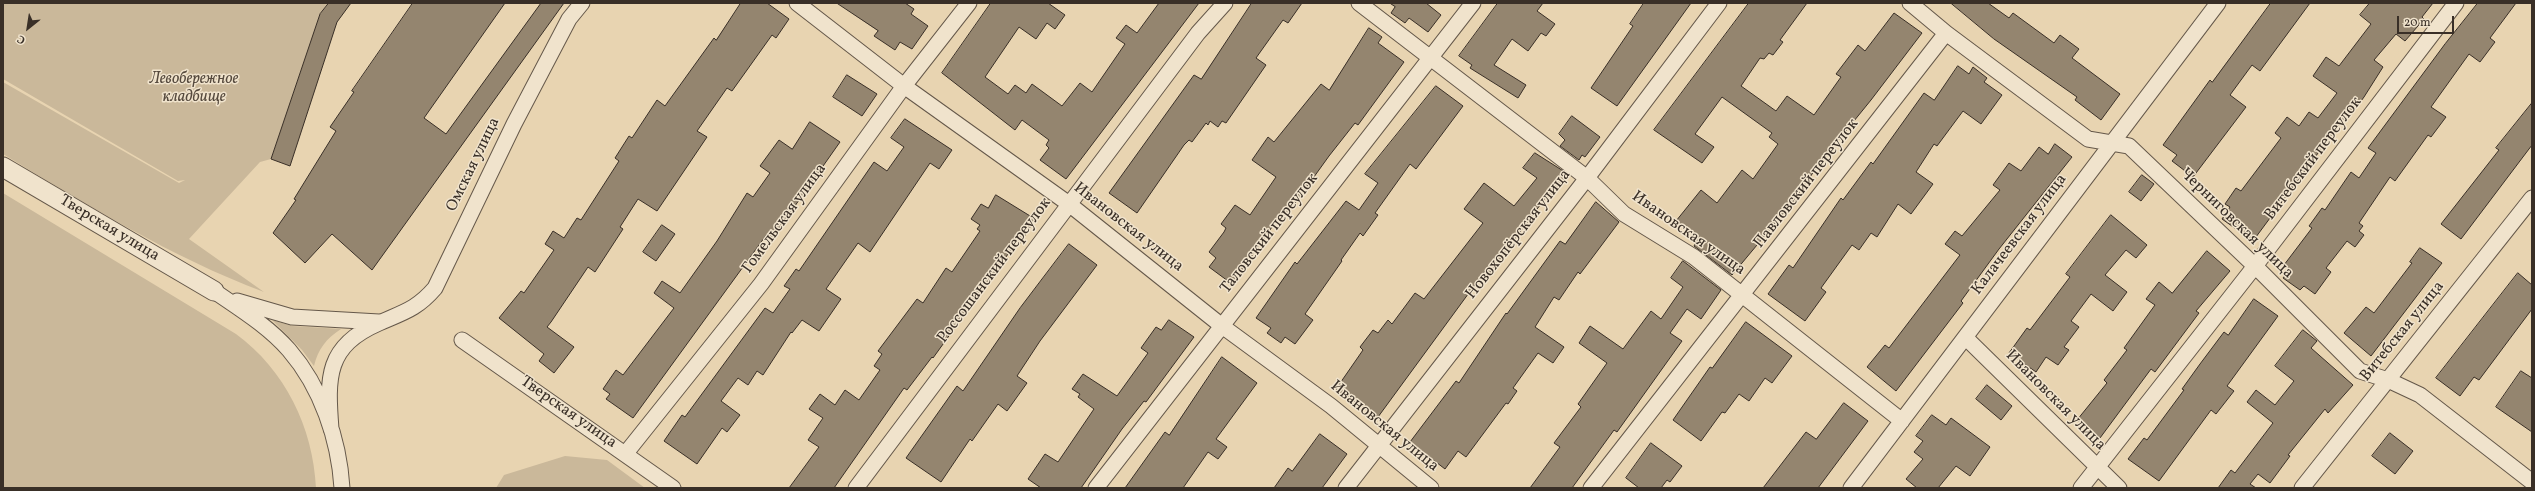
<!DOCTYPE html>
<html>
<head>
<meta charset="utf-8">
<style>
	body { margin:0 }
	#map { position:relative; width:2535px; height:491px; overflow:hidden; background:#e8d4b1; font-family:Vollkorn,serif }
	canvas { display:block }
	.frame { position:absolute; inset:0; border:4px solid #392f27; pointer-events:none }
	.north { position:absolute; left:8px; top:8px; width:40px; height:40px; -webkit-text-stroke:3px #f0e3cc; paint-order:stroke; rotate:210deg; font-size:11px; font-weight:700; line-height:16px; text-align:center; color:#392f27 }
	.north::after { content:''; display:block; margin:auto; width:14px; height:18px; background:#392f27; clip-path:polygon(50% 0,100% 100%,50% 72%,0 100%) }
	.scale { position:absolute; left:2397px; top:16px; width:57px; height:18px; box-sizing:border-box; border:2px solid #392f27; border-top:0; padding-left:5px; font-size:12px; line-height:14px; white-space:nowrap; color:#392f27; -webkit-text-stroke:3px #f0e3cc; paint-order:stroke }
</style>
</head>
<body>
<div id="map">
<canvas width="2535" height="491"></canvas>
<div class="frame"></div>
<div class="north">С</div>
<div class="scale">20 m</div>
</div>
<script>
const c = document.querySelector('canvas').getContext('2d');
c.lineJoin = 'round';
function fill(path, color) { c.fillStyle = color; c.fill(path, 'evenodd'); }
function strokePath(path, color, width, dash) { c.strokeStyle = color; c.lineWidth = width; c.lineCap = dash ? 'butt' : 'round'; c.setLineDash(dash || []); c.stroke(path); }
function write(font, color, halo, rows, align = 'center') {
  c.font = font + ' Vollkorn,serif'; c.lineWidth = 3; c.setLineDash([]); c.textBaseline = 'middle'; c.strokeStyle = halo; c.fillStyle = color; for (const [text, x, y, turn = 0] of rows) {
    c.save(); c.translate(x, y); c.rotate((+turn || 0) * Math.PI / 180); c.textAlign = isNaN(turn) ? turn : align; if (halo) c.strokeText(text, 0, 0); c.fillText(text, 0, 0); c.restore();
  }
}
fill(new Path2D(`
	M3,3H329L320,14L271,159L260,162L189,239L264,292C171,257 87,205 3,154V82L179,183L185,180L178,181L3,79Z
	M3,193L236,334C285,370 313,427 316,488H3Z
	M272,320L292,326L341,329C326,339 318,349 314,366L302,350Z
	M565,456L607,460L645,488H496L504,475Z`), '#cab89a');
const building = new Path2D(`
	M329,3H351L337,22L290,166L271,159L320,14Z
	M413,3H505L424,118L446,134L541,3H564L372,270L332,234L305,263L273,233L296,200L294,199L336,131L330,127L354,92L352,91Z
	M741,3H767L789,19L776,38L772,35L732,91L727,88L697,131L707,137L657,211L638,199L620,227L623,229L595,272L588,267L551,322L547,327L574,347L554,373L539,361L544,354L499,318L521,291L524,293L554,250L545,244L553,231L564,238L577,218L581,220L619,161L615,158L629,136L632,138L657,100L665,106L714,38L716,40Z
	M837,3H905L914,9L911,14L928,26L912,49L900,42L895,50L874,36L878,31Z
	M991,3H1048L1065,15L1055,29L1047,23L1036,39L1019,27L985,77L1008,94L1015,85L1026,93L1032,84L1062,106L1080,83L1092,92L1125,44L1116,38L1126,25L1137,33L1159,3H1199L1066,179L1040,160L1049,148L1046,145L1049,140L1022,120L1015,130L942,73Z
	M1252,3H1302L1288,23L1283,20L1256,58L1266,65L1226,123L1222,121L1218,127L1210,121L1208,125L1206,123L1192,142L1189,140L1184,145L1137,213L1109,193L1194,75L1201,79Z
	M1390,3H1426L1441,15L1428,32L1409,18L1405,23L1391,13L1395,7Z
	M1498,3H1543L1537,11L1555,24L1546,36L1541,33L1528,51L1512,39L1494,65L1526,85L1518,98L1470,68L1472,65L1459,56Z
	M1644,3H1691L1617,106L1591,88L1633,26L1630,24Z
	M1749,3H1807L1780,40L1783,42L1773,55L1769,53L1764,59L1760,58L1741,86L1776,111L1787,96L1814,115L1841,77L1836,74L1858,45L1865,51L1894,13L1922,33L1871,100L1819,164L1792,203L1732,275L1694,246L1698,239L1676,221L1701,190L1717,203L1742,170L1753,179L1778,144L1769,137L1772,133L1722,97L1695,134L1714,147L1702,163L1654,130Z
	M1951,3H1988L2009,18L2013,13L2054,43L2060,35L2079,49L2072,58L2120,94L2101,120L2075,100L2077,97L1994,39Z
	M2271,3H2310L2260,71L2252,65L2230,95L2246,107L2193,177L2172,161L2177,155L2163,145L2210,80L2212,82Z
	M2370,3H2433L2422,17L2424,19L2405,41L2396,34L2374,60L2383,67L2364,97L2347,120L2344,118L2253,241L2222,219L2230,207L2225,204L2236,188L2241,191L2281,138L2275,133L2287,117L2299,126L2309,112L2318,118L2337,93L2313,76L2326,57L2339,66L2371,24L2360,15Z
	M2478,3H2516L2490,38L2495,42L2480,62L2469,54L2431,107L2446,117L2431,137L2428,135L2395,181L2390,177L2359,223L2363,226L2359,231L2364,235L2355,247L2347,241L2326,268L2331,272L2315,294L2304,286L2300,290L2283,278L2290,269L2284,265L2312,228L2309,226L2322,208L2325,210L2351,172L2359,178L2376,153L2368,148L2445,44Z
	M1369,28L1382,37L1378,43L1404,62L1358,125L1355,123L1329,156L1283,220L1279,217L1232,284L1209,267L1216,258L1209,252L1224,232L1226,228L1221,224L1235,205L1250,215L1276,177L1252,160L1268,137L1274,142L1321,84L1329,90Z
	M1958,66L1969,74L1973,67L1987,78L1984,82L2002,95L1981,124L1963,111L1937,146L1934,144L1916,172L1933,184L1911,214L1898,204L1877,237L1871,233L1859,250L1852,245L1821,288L1826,292L1805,321L1768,294L1789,265L1793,268L1841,198L1843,200L1871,162L1873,164L1924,93L1934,100Z
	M847,75L877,94L862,116L833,97Z
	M1436,86L1463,106L1416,169L1410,164L1375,213L1378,215L1363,236L1360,233L1341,260L1342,261L1305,314L1313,320L1295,344L1285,337L1281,343L1267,333L1271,328L1256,318L1295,262L1297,264L1346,201L1359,210L1378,183L1365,174Z
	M2532,103V145L2461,239L2441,224L2499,150L2496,148Z
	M1572,116L1600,137L1585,157L1582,155L1579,160L1560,146L1565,140L1559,134Z
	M905,119L952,150L939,169L930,163L870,252L858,243L826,289L841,299L819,331L802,320L792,333L791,332L763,375L757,371L748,385L738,378L721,401L740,415L727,432L722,428L697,464L664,441L682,415L685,417L765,308L773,313L790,289L784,286L796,269L799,271L874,162L887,171L904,147L891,138Z
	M810,122L840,142L773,237L767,234L633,418L606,399L610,394L603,389L616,370L623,375L674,308L654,293L662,281L680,293L717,241L747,193L753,197L770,173L760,166L779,140L792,149Z
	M2055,144L2072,157L1999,249L1961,301L1963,303L1896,391L1867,367L1885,345L1889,348L1960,255L1945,244L1955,231L1962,236L2000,190L1993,185L2009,163L2021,171L2039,147L2048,154Z
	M1535,153L1568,174L1549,199L1546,197L1489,274L1485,271L1378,417L1336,389L1363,350L1360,347L1373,330L1378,333L1388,320L1392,324L1415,293L1424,299L1483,223L1464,209L1484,183L1514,206L1537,178L1523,168Z
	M2142,175L2154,184L2141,201L2129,192Z
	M996,195L1035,219L1019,245L1016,243L933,358L932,357L907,390L904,388L834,488H789L819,447L808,440L823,418L809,409L820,394L835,405L845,390L859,400L880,370L874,366L882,354L878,351L917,299L923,303L946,268L952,272L980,231L977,229L980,225L971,219L981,204L988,208Z
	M1596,202L1619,222L1580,274L1578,272L1559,300L1554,297L1535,327L1564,347L1553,363L1538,353L1513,388L1517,391L1508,404L1506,403L1466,457L1458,451L1445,469L1410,442L1456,381L1459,383L1506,313L1507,314L1560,241L1565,244Z
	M2111,215L2147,245L2136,258L2126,250L2105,275L2127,292L2113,311L2091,294L2071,321L2079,327L2064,347L2069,350L2058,365L2046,357L2036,372L2009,353L2027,328L2030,330L2070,277L2066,274Z
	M662,225L675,234L656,261L643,252Z
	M1069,244L1097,265L1040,341L1017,376L1027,383L1007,411L998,404L972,441L970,439L941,482L906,458L957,386L963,391L1020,308Z
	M2420,248L2442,263L2371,356L2344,333L2366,307L2374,313L2412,263L2410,262Z
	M2207,251L2230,271L2196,311L2199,313L2155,372L2151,369L2100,438L2077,420L2107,383L2104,380L2127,350L2124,348L2155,305L2146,299L2159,282L2172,293Z
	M1683,261L1721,290L1701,319L1687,309L1670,333L1682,341L1617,432L1614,430L1572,488H1530L1560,447L1554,443L1581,407L1578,404L1607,363L1579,343L1590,326L1623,349L1651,311L1661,319L1683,287L1671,278Z
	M2518,273L2532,285V309L2479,380L2474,377L2460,396L2436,378Z
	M2254,299L2278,316L2227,386L2234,391L2216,414L2211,410L2159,481L2128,459L2144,438L2147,440L2184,390L2182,389L2200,364L2224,332L2228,335Z
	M1169,320L1194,337L1146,402L1144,401L1122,429L1081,488H1041L1028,479L1045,454L1058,462L1094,409L1078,397L1080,394L1072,389L1083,374L1117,396L1148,353L1141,348L1156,327L1161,330Z
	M1746,322L1792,356L1772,383L1765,378L1749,401L1739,394L1725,413L1722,412L1701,441L1673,420L1710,367L1712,368Z
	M2303,330L2317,341L2311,348L2353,385L2328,413L2325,409L2288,455L2290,456L2270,483L2258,474L2250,484L2256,488H2218L2231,470L2235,473L2273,423L2247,402L2256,390L2275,405L2294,381L2275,366Z
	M1222,357L1257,383L1216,439L1227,447L1218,459L1208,452L1183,488H1125L1165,432L1169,435Z
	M2521,371L2532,378V432L2496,407Z
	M1987,385L2012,406L2001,420L1976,399Z
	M1844,403L1868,421L1818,488H1763L1806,432L1816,439Z
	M1932,415L1946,425L1951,418L1990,447L1970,476L1956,466L1938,488H1917L1906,479L1923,459L1914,452L1923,441L1916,436Z
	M2390,433L2413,451L2395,474L2372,456Z
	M1320,434L1347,454L1322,488H1274L1288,468L1292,471Z
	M1651,443L1682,466L1670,482L1667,480L1661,488H1639L1626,478Z`);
fill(building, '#94856f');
strokePath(building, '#392f27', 1);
const minor = new Path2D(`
	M797,3L904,86L1069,204L1222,326L1331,406L1431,488
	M1359,3L1587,178L1624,214L1694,257L1902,421
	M1910,3L1946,33L2088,139L2129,146L2255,266L2360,371L2388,380L2420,395L2532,482
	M214,291C240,309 268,326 289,350C321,387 339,439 342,488
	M237,301L292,317L379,322
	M1966,338L2119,488
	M462,340L673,488
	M331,429C327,377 326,346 379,323C404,312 417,309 435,288L514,124L569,19L582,3
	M626,453L761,284L904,86L969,3
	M856,488L1198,33L1225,3
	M1096,488L1473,3
	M1346,488L1587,178L1719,3
	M1591,488L1946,33
	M1851,488L2218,3
	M2081,488L2255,266L2456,3
	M2302,488L2532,198`);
const tertiary = new Path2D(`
	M3,167L214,291`);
strokePath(minor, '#65584a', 17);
strokePath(tertiary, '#65584a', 21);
strokePath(minor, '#f0e3cc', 15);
strokePath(tertiary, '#f0e3cc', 19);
write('italic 16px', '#564a3e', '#f0e3cc', [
	["Левобережное",194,80],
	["кладбище",194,98]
]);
write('16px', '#392f27', '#f0e3cc', [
	["Витебский переулок",2314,159,-53],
	["Омская улица",474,165,-64],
	["Павловский переулок",1807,184,-52],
	["Гомельская улица",785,219,-54],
	["Черниговская улица",2236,224,44],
	["Ивановская улица",1128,228,38],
	["Тверская улица",109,229,31],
	["Таловский переулок",1270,234,-52],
	["Ивановская улица",1688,234,35],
	["Новохопёрская улица",1519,235,-52],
	["Калачеевская улица",2020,235,-53],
	["Россошанский переулок",995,271,-53],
	["Витебская улица",2403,332,-51],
	["Ивановская улица",2055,401,45],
	["Тверская улица",568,413,35],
	["Ивановская улица",1384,427,39]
]);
</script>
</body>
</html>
